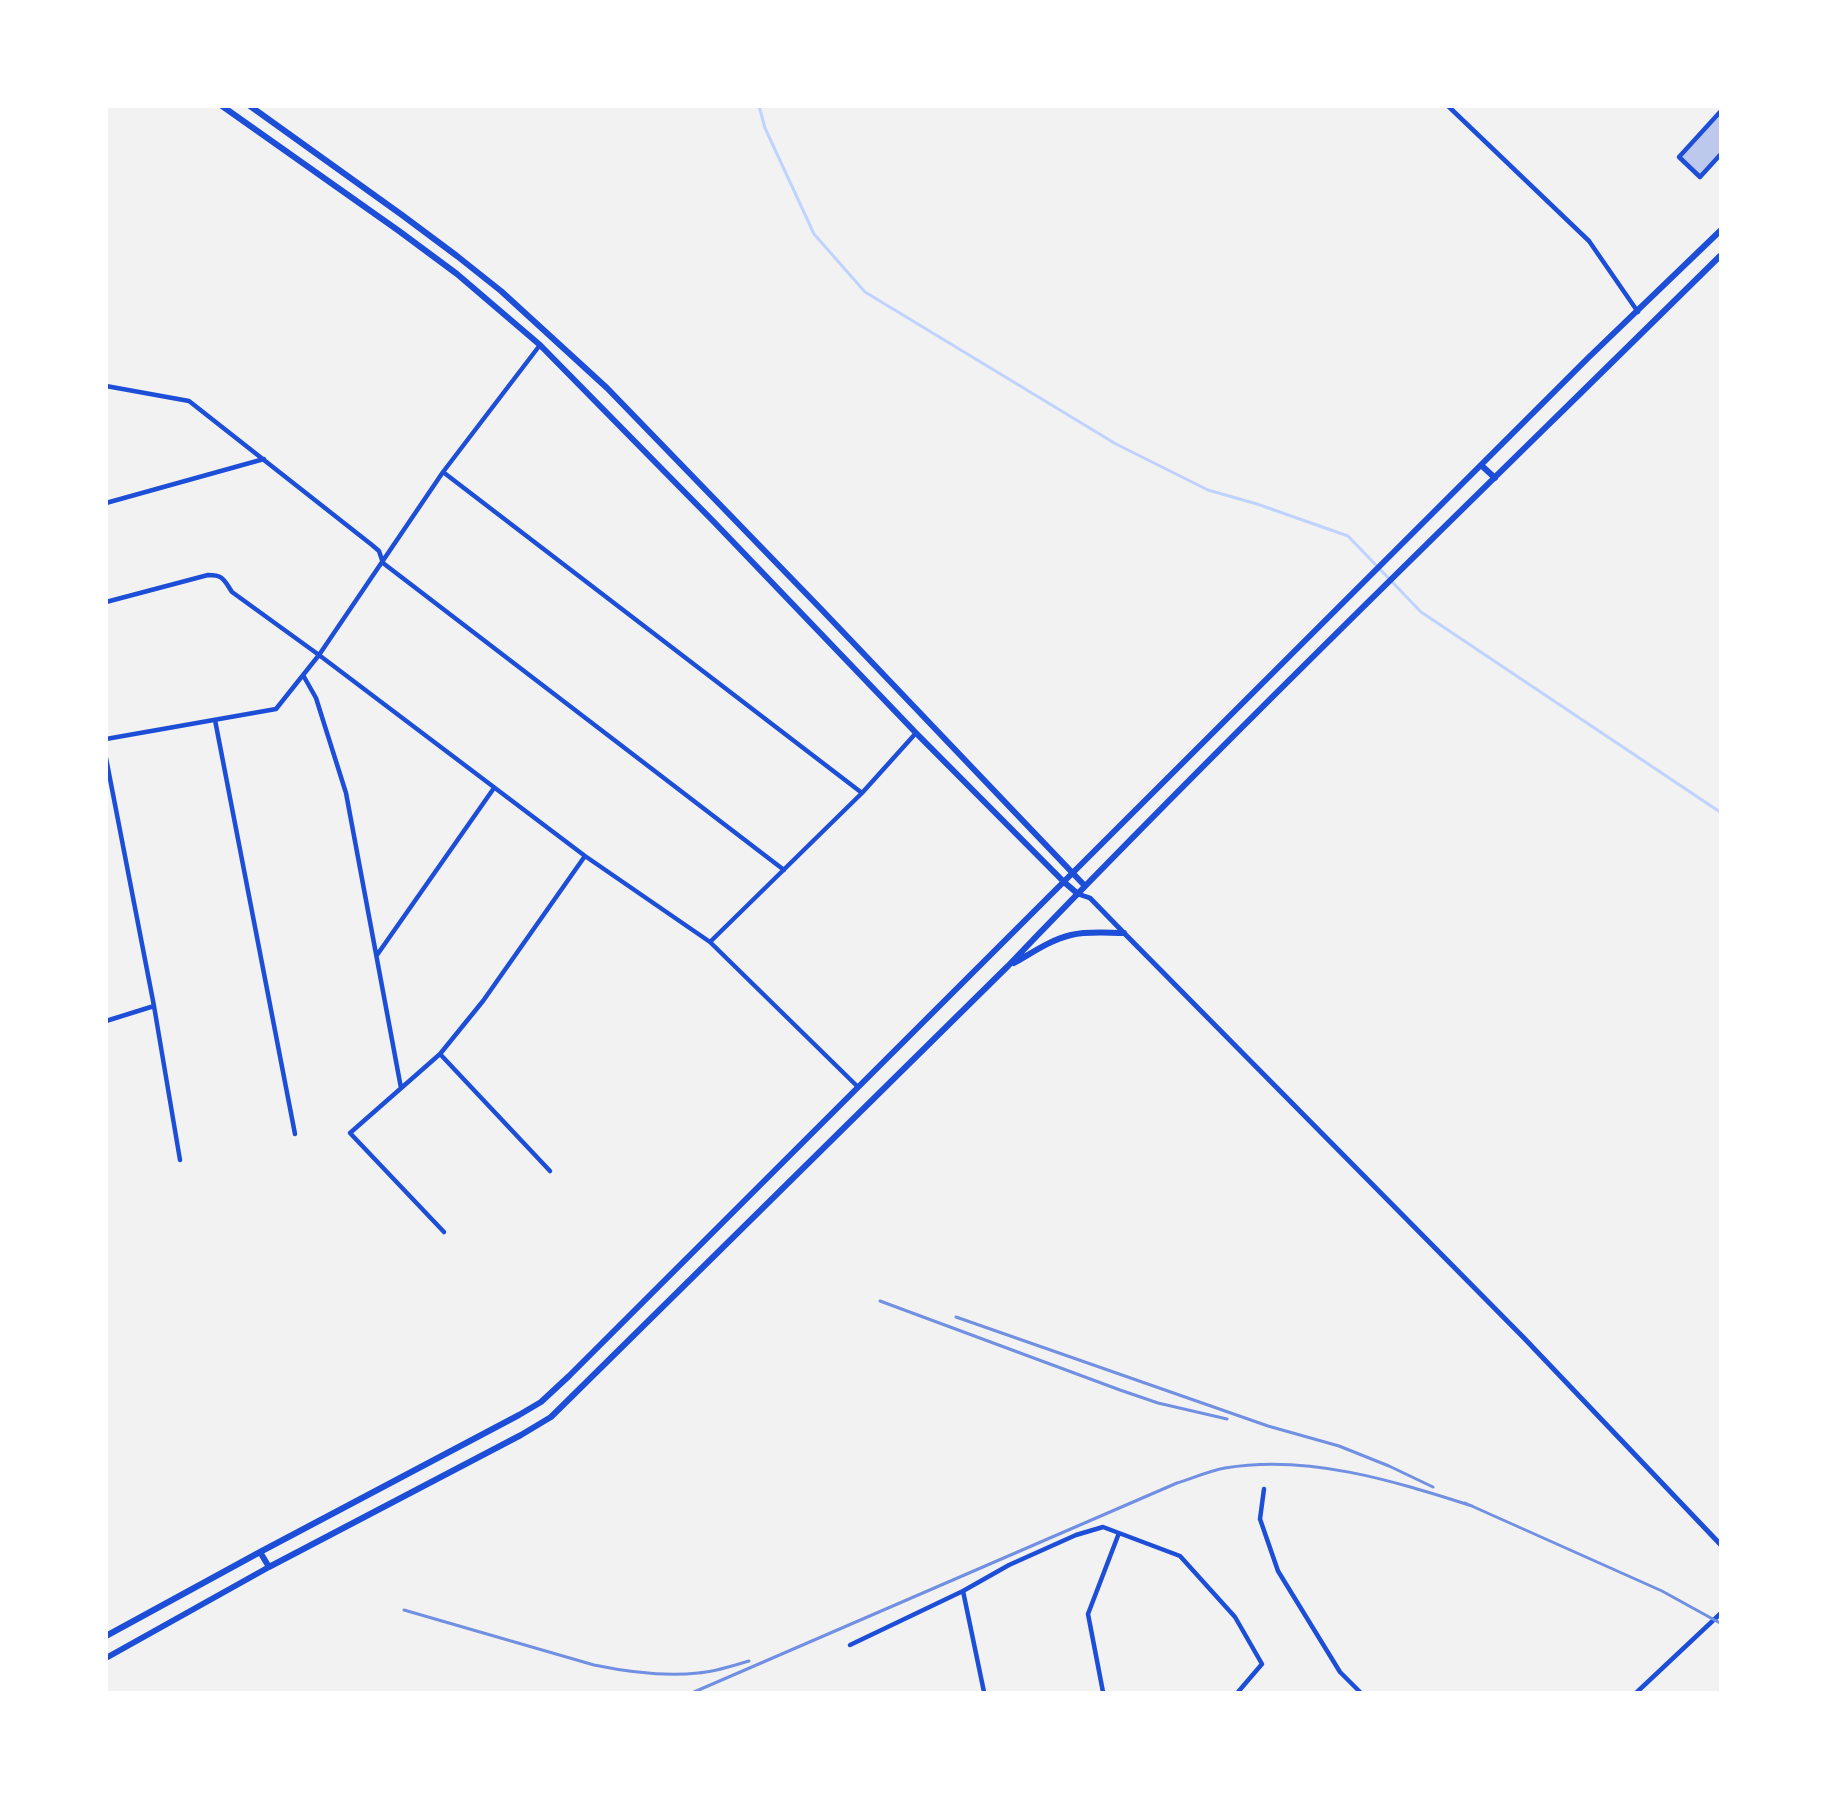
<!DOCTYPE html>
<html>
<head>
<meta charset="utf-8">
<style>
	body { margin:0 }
	#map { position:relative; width:1827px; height:1799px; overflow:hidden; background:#f2f2f2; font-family:"DM Sans",sans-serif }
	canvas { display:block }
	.frame { position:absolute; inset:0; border:108px solid #fff; pointer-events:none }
</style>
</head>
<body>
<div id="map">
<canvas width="1827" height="1799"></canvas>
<div class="frame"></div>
</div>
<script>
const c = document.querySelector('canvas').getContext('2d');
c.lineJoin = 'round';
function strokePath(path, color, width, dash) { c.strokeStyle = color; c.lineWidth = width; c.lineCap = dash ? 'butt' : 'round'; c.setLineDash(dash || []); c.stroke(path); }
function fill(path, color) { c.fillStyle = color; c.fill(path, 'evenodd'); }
strokePath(new Path2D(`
	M759,106L765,128L814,234L865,292L1116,444L1208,490L1257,504L1348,536L1421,612L1720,812`), '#bfd3fe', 3);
fill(new Path2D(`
	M1720,112V155L1700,177L1679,157Z`), '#bdc9ec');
strokePath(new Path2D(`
	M1448,106L1589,241L1638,312
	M1720,112L1679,157L1700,177L1720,155
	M106,386L189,401L372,545L379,551L383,563L784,870
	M443,472L862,793
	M106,503L264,459
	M106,602L208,575C224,575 224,580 232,592L319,655L585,856L710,942L858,1087
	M303,675L316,698L346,793L401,1088
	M215,720L295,1134
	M106,739L276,709L319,655L443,472L540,345
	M106,758L154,1006L180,1160
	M710,942L862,793L916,733
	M377,955L494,788
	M106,1021L154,1006
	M440,1054L550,1171
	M444,1232L350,1133L440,1054L483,1001L585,856
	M1264,1489L1260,1519L1278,1571L1340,1672L1360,1692
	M963,1591L984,1692
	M850,1645L963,1591L1009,1565L1076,1535L1103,1527L1180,1556L1235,1617L1262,1664L1238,1692
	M1103,1692L1088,1614L1119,1533
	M1637,1692L1720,1614`), '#1d4ed8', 4.5);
strokePath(new Path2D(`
	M1078,894L1090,898L1124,933L1524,1338L1720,1544`), '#1d4ed8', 5);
strokePath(new Path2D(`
	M222,106L399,231L457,274L540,345L714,522L916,733L1064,882L1078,894
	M250,106L402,215L457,256L501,291L607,388L821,609L1085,886
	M1481,465L1495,478
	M1014,963C1032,953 1050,940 1071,935C1088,931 1107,933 1124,933
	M260,1552L269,1567
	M106,1636L260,1552L519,1415L541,1402L569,1376L1588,358L1720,231
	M106,1658L269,1567L521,1435L551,1417L1008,966C1240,724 1482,491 1720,256`), '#1d4ed8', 6);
strokePath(new Path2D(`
	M880,1301L1120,1390L1158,1403L1227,1419
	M956,1317L1268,1426L1339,1446L1389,1466L1433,1487
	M1465,1503L1662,1591L1720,1623
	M404,1610L594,1665C628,1672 663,1677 698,1673C715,1672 732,1666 749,1661
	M694,1692L1177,1483C1193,1478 1209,1471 1225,1468C1308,1454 1394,1481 1472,1506`), '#7290e2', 3);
</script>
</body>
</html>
